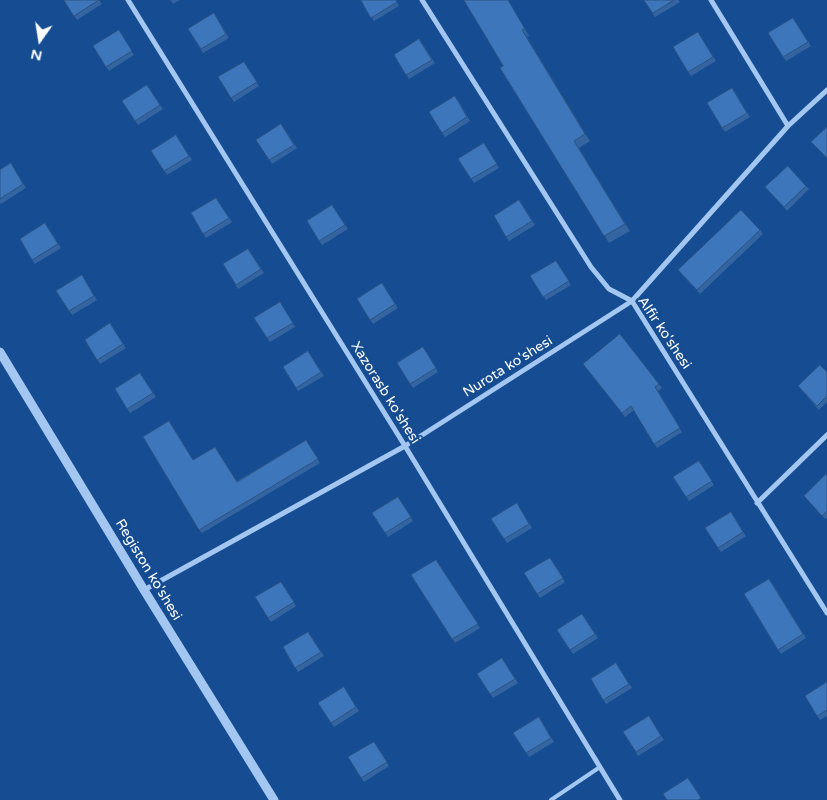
<!DOCTYPE html>
<html>
<head>
<meta charset="utf-8">
<style>
	body { margin:0 }
	#map { position:relative; width:827px; height:800px; overflow:hidden; background:#154c92; font-family:"Varela Round",sans-serif }
	canvas { display:block }
	.north { position:absolute; left:15px; top:15px; width:50px; height:50px; -webkit-text-stroke:4px #154c92; paint-order:stroke; rotate:193deg; font-size:14px; font-weight:700; line-height:20px; text-align:center; color:#fff }
	.north::after { content:''; display:block; margin:auto; width:18px; height:22px; background:#fff; clip-path:polygon(50% 0,100% 100%,50% 72%,0 100%) }
</style>
</head>
<body>
<div id="map">
<canvas width="827" height="800"></canvas>
<div class="north">N</div>
</div>
<script>
const c = document.querySelector('canvas').getContext('2d');
c.lineJoin = 'round';
function strokePath(path, color, width, dash) { c.strokeStyle = color; c.lineWidth = width; c.lineCap = dash ? 'butt' : 'round'; c.setLineDash(dash || []); c.stroke(path); }
function fill(path, color) { c.fillStyle = color; c.fill(path, 'evenodd'); }
function write(font, color, halo, rows, align = 'center') {
  c.font = font + ' "Varela Round",sans-serif'; c.lineWidth = 5; c.setLineDash([]); c.textBaseline = 'middle'; c.strokeStyle = halo; c.fillStyle = color; for (const [text, x, y, turn = 0] of rows) {
    c.save(); c.translate(x, y); c.rotate((+turn || 0) * Math.PI / 180); c.textAlign = isNaN(turn) ? turn : align; if (halo) c.strokeText(text, 0, 0); c.fillText(text, 0, 0); c.restore();
  }
}
strokePath(new Path2D(`
	M551,800L600,767`), '#a3c7f1', 4);
strokePath(new Path2D(`
	M128,0L405,446L620,800
	M422,0L591,267L609,289L632,301L827,613
	M711,0L788,126
	M757,503L827,435
	M144,590L405,446L632,301L788,126L827,90`), '#a3c7f1', 5);
strokePath(new Path2D(`
	M0,352L144,590L274,800`), '#a3c7f1', 9);
fill(new Path2D(`
	M64,0H99L102,4L77,20Z
	M170,0H180L173,4Z
	M361,0H396L399,6L374,21Z
	M508,0L529,36L527,37L590,141L579,148L630,231L609,243L503,66Z
	M644,0H678L680,2L655,17Z
	M214,13L229,38L203,53L188,29Z
	M793,18L811,46L786,61L783,57Z
	M119,30L134,55L109,71L93,46Z
	M698,32L716,61L691,76L688,72Z
	M419,39L435,63L409,79L394,55Z
	M244,62L259,86L234,102L218,77Z
	M147,85L163,109L138,125L122,101Z
	M732,88L750,117L725,132L722,128Z
	M458,100L470,121L445,137L442,133Z
	M281,124L297,148L272,164L256,140Z
	M176,135L192,160L167,175L151,151Z
	M484,143L499,168L474,183L458,159Z
	M11,163L26,188L1,204L0,203V170Z
	M806,186L809,189L787,211L765,187Z
	M216,198L232,222L206,238L191,213Z
	M519,200L535,225L509,241L506,237Z
	M332,205L348,229L322,245L307,221Z
	M45,223L61,248L35,264L32,260Z
	M760,230L763,234L700,294L678,270Z
	M248,249L264,273L238,289L223,264Z
	M556,261L571,285L546,300L530,276Z
	M82,275L97,300L72,315L56,291Z
	M382,283L398,308L373,324L357,299Z
	M280,302L295,327L270,342L254,318Z
	M110,323L126,348L100,364L85,340Z
	M620,334L662,388L658,391L682,432L657,448L634,410L625,417L586,367Z
	M423,347L438,372L413,388L397,363Z
	M308,351L324,376L298,391L283,367Z
	M827,372V402L819,410L798,386Z
	M140,373L156,397L130,413L115,389Z
	M306,440L320,463L202,533L199,530L193,460L237,481Z
	M699,461L714,485L689,501L673,477Z
	M827,476V518L825,519L804,496Z
	M398,497L413,521L388,537L372,513Z
	M517,503L532,528L507,543L491,519Z
	M731,512L746,536L721,552L705,528Z
	M550,558L565,582L540,598L524,573Z
	M436,560L480,628L455,643L411,575Z
	M281,582L296,606L271,622L268,618Z
	M772,583L806,638L781,654L778,650Z
	M582,614L598,638L573,654L557,630Z
	M308,632L324,656L298,672L283,647Z
	M502,658L518,683L493,698L477,674Z
	M616,663L632,688L606,704L591,679Z
	M827,682V716L820,720L817,716Z
	M344,687L359,711L334,727L318,703Z
	M649,716L664,740L638,756L636,752Z
	M539,717L554,742L529,757L513,733Z
	M374,742L389,766L364,782L348,757Z`), '#3465a0');
fill(new Path2D(`
	M522,30L527,37L590,141L585,134Z
	M574,141L579,148L630,231L625,224Z`), '#2b5382');
const building = new Path2D(`
	M64,0H99L74,16Z
	M361,0H396L397,2L371,18Z
	M464,0H508L525,29L522,30L585,134L574,141L625,224L604,236L500,68L503,66Z
	M644,0H674L653,13Z
	M214,13L226,34L201,49L188,29Z
	M793,18L808,42L783,57L768,33Z
	M119,30L132,51L106,67L93,46Z
	M698,32L713,57L688,72L673,47Z
	M419,39L432,60L406,75L394,55Z
	M244,62L257,82L231,98L218,77Z
	M147,85L160,105L135,121L122,101Z
	M732,88L747,113L722,128L707,103Z
	M455,96L467,117L442,133L429,112Z
	M281,124L294,145L269,160L256,140Z
	M827,127V158L811,142Z
	M176,135L189,156L164,171L151,151Z
	M484,143L497,164L471,179L458,159Z
	M11,163L23,184L0,199V170Z
	M788,166L806,186L784,207L765,187Z
	M216,198L229,218L203,234L191,213Z
	M519,200L532,221L506,237L494,216Z
	M332,205L345,225L319,241L307,221Z
	M741,210L760,230L697,290L678,270Z
	M45,223L58,244L32,260L20,239Z
	M248,249L261,269L236,285L223,264Z
	M556,261L569,281L543,297L530,276Z
	M82,275L94,296L69,311L56,291Z
	M382,283L395,304L370,320L357,299Z
	M280,302L293,323L267,338L254,318Z
	M110,323L123,344L97,360L85,340Z
	M620,334L659,384L655,387L680,428L654,444L631,406L622,413L583,364Z
	M423,347L436,368L410,384L397,363Z
	M308,351L321,372L296,388L283,367Z
	M820,365L827,372V396L817,406L798,386Z
	M140,373L153,393L127,409L115,389Z
	M169,421L193,460L215,447L237,482L306,440L318,459L199,530L143,437Z
	M699,461L712,481L686,497L673,477Z
	M826,474L827,476V511L822,516L804,496Z
	M398,497L411,517L385,533L372,513Z
	M517,503L529,524L504,539L491,519Z
	M731,512L743,532L718,548L705,528Z
	M550,558L563,578L537,594L524,573Z
	M436,560L478,624L452,639L411,575Z
	M769,579L803,634L778,650L744,594Z
	M281,582L294,602L268,618L255,597Z
	M582,614L595,634L570,650L557,630Z
	M308,632L321,652L295,668L283,647Z
	M502,658L515,679L490,694L477,674Z
	M616,663L629,684L603,700L591,679Z
	M827,682V710L817,716L805,696Z
	M344,687L356,707L331,723L318,703Z
	M649,716L661,736L636,752L623,732Z
	M539,717L551,738L526,753L513,733Z
	M374,742L387,762L361,778L348,757Z
	M688,778L701,798L698,800H667L663,794Z`);
fill(building, '#3d76ba');
strokePath(building, '#2b5382', 1);
write('14px', '#fff', '#154c92', [
	["Alfir ko'shesi",664,333,56],
	["Nurota ko'shesi",508,367,-32],
	["Xazorasb ko'shesi",385,393,58],
	["Registon ko'shesi",148,570,59]
]);
</script>
</body>
</html>
